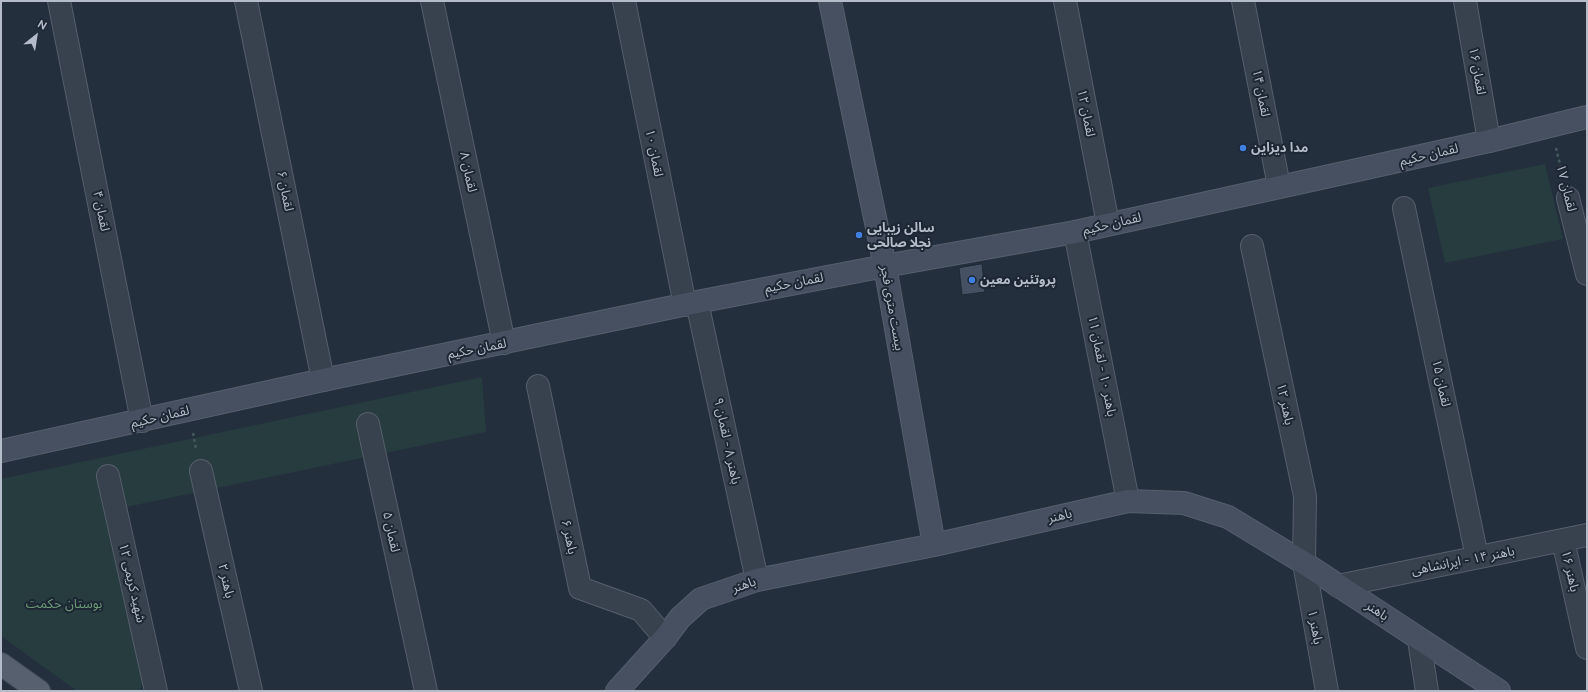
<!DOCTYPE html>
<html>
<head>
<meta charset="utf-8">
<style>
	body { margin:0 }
	#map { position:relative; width:1588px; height:692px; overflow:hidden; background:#242f3e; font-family:Raleway,sans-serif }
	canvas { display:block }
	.frame { position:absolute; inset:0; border:2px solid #b4bcc9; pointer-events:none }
	.north { position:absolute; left:16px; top:16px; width:40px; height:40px; -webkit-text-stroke:3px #1d2633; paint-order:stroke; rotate:30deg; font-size:11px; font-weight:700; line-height:16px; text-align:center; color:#b4bcc9 }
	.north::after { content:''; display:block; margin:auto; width:14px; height:18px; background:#b4bcc9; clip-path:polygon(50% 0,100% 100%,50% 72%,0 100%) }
</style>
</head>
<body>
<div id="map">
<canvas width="1588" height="692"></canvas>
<div class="frame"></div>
<div class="north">N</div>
</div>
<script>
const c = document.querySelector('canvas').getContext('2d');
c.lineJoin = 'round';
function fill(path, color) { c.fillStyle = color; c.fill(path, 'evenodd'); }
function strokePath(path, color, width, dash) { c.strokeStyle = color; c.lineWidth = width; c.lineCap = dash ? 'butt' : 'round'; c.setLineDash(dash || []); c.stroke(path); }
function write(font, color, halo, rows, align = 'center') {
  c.font = font + ' Raleway,"Noto Sans Arabic",sans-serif'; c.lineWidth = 4; c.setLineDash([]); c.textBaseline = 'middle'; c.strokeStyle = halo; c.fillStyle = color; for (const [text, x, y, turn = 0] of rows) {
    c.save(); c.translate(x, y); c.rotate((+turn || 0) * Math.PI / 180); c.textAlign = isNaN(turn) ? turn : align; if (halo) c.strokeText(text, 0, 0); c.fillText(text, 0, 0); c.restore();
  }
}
fill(new Path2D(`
	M1545,164L1563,239L1445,263L1428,188Z
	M482,377L486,432L107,511L143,668L142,683L140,691H77L1,636V479Z`), '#263c3f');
const building = new Path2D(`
	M982,264L985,292L962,295L959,268Z`);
fill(building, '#455162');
strokePath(building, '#1f2835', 1);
const street = new Path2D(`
	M59,1L142,421
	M246,1L323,380
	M432,1L504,343
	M624,1L685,305
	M1065,1L1108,224
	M1243,1L1279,186
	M1465,1L1489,141
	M1568,198L1587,274
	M1404,208L1477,557
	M1075,232L1128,501
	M1252,246L1305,496L1304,563L1327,691
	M697,302L757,580
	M538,386L580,588L641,610L665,638
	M368,424L426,691
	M201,471L251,691
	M108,476L156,691
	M1563,540L1587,648
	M1338,586L1587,535
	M1419,640L1427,691`);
const secondary = new Path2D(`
	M830,1L885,266L934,545
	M1,451L323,380L697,302L885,266L1075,232L1489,141L1587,117
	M617,691L665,638L680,618L701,599L757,580L934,545L1128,501L1184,503L1228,517L1304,563L1499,691`);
const primary = new Path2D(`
	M1,664L39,691`);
strokePath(street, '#565f6c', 24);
strokePath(secondary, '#565f6c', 24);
strokePath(primary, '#414a57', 24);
strokePath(new Path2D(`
	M1556,148L1563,176
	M193,433L196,449`), '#44595c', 2.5, [3, 3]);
strokePath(street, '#38414e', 22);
strokePath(secondary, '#465061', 22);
strokePath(primary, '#56606e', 22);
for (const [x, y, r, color] of [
	[1243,148,4,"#3f7fe0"],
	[859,235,4,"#3f7fe0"],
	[972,280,4,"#3f7fe0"]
]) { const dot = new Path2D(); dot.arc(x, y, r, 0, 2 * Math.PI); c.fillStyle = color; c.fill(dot); strokePath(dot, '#1d2633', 1.5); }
write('13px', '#b4bcc9', '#1d2633', [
	["لقمان ۱۶",1477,71,80],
	["لقمان ۱۴",1261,93,79],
	["لقمان ۱۲",1086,113,79],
	["لقمان ۱۰",654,153,79],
	["لقمان حکیم",1429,155,-13],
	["لقمان ۸",468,172,78],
	["لقمان ۱۷",1566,188,76],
	["لقمان ۶",285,191,79],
	["لقمان ۴",101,211,79],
	["لقمان حکیم",1112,224,-13],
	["لقمان حکیم",794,283,-11],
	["بیست متری فجر",892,308,80],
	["لقمان حکیم",477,349,-11],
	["باهنر ۱۰ - لقمان ۱۱",1102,366,79],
	["لقمان ۱۵",1441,383,78],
	["باهنر ۱۲",1285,404,78],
	["لقمان حکیم",160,417,-13],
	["باهنر ۸ - لقمان ۹",727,441,78],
	["باهنر",1060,516,-13],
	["لقمان ۵",391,532,78],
	["باهنر ۶",569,537,78],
	["باهنر ۱۴ - ایرانشاهی",1463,561,-11],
	["باهنر ۱۶",1570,571,77],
	["باهنر ۲",226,581,77],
	["شهید کریمی ۱۲",132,583,77],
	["باهنر",744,585,-18],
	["باهنر",1377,611,34],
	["باهنر ۱",1315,627,80]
]);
write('bold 13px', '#b4bcc9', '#1d2633', [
	["مدا دیزاین",1251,148],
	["سالن زیبایی",867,228],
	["نجلا صالحی",867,243],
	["پروتئین معین",980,280]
], 'left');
write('13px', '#6b9a76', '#1d2633', [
	["بوستان حکمت",64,604]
]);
</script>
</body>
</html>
